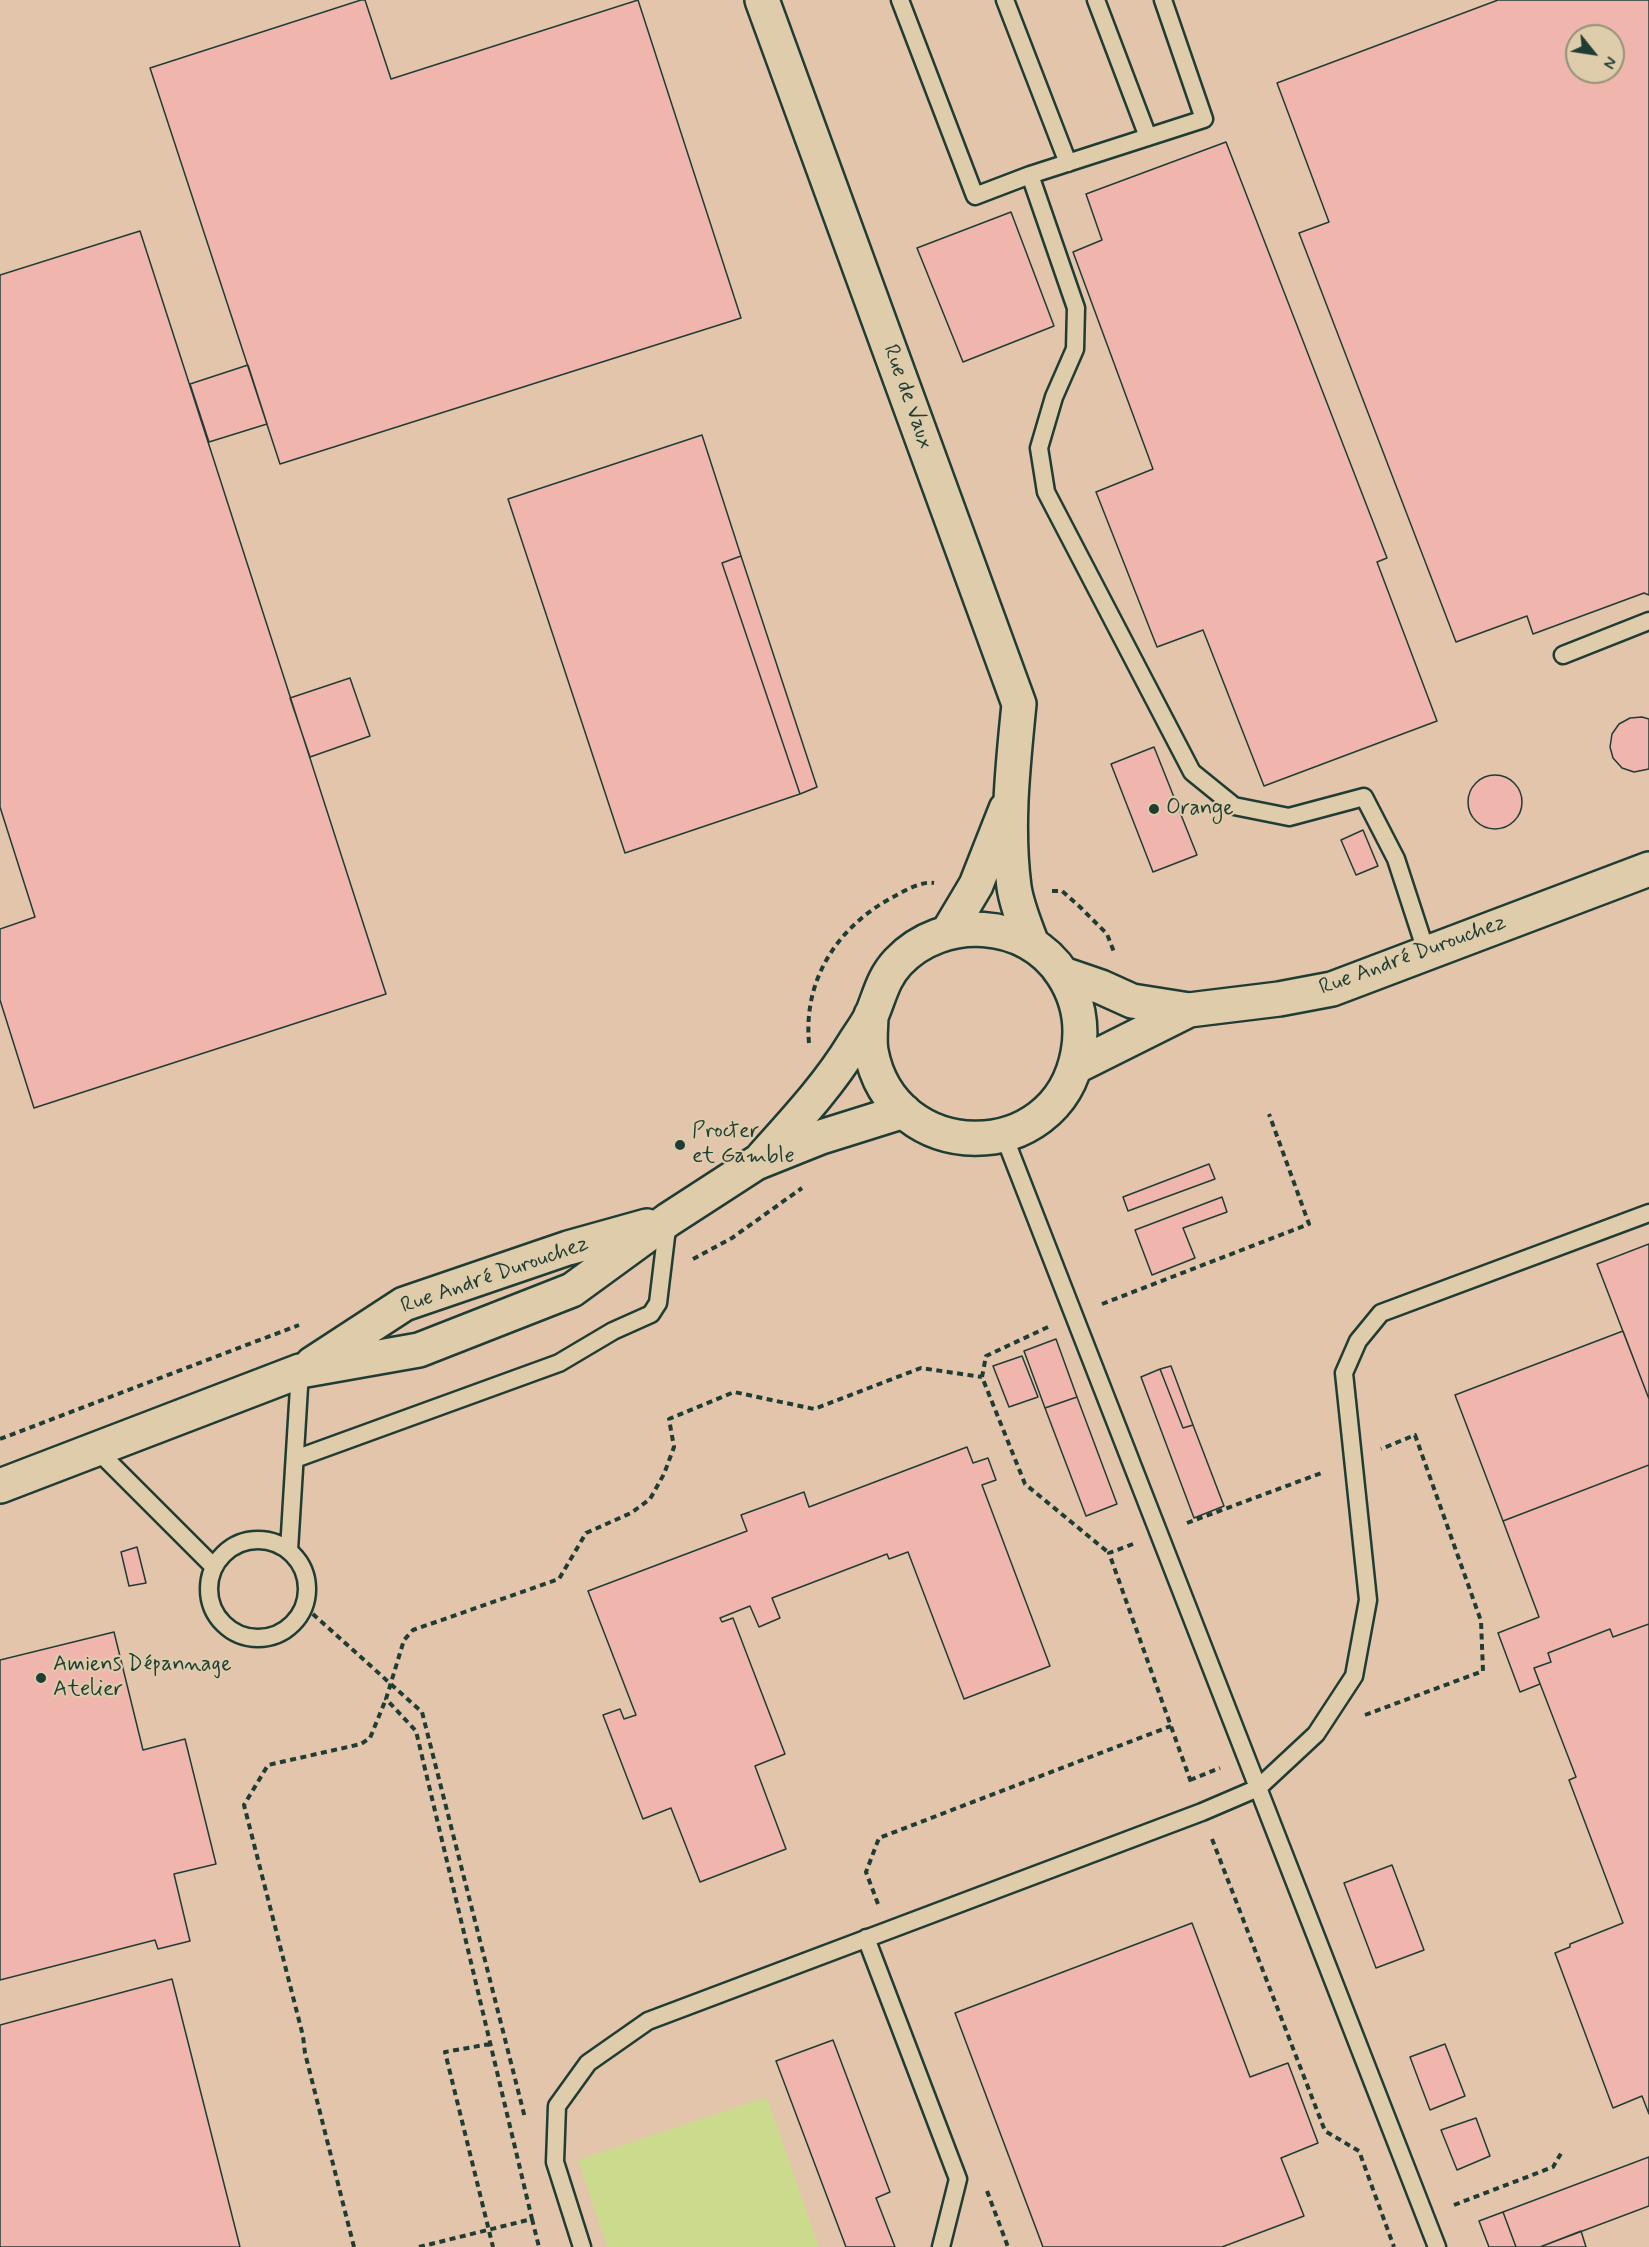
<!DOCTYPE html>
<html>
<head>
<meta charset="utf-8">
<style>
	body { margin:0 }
	#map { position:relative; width:1649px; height:2247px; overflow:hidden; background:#deccaa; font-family:Mynerve,sans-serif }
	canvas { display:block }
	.north { position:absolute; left:1565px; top:24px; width:60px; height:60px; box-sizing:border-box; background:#deccaa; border:2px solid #92937b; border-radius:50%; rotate:120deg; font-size:16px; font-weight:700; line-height:24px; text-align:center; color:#1f3d34 }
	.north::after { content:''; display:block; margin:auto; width:21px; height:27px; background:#1f3d34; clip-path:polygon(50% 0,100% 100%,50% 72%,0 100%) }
</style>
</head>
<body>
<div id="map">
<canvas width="1649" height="2247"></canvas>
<div class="north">N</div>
</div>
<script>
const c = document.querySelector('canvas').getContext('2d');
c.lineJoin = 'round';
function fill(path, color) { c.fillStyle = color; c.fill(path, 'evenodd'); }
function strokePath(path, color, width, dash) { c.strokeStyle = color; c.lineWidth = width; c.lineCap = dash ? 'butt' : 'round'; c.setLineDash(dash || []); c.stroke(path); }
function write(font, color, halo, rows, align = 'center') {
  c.font = font + ' Mynerve,sans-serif'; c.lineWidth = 4.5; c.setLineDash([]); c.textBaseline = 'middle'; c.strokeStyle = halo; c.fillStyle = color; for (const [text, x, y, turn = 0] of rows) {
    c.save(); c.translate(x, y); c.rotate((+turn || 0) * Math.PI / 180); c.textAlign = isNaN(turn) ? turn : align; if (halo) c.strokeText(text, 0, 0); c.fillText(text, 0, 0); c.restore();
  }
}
fill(new Path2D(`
	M0,0H1649V2247H0ZM1577,36H1613V72H1577Z`), '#e3c5ab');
fill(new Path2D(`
	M767,2097L819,2247H607L578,2160Z`), '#ccda8e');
const building = new Path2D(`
	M361,0H365L391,79L638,0L741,318L280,464L150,68Z
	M1498,0H1649V595L1644,593L1533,634L1527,616L1456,642L1299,233L1329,222L1277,83ZM1577,36H1613V72H1577Z
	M1226,142L1387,558L1377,562L1437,721L1264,786L1203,630L1157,647L1096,492L1153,469L1073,252L1102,240L1086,194Z
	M1011,212L1054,326L963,362L917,248Z
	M140,231L386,994L34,1108L0,1000V929L35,917L0,807V275Z
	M248,365L267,424L209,442L190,384Z
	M702,435L741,556L722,563L800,794L625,853L508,499Z
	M741,556L817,787L800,794L722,563Z
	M350,678L370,736L310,757L290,698Z
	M1642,717L1649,719V769L1634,772L1622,768L1613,758L1610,747L1612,734L1619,724L1630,718Z
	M1154,747L1197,855L1153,872L1111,764Z
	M1468 802a27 27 0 1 1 54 0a27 27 0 1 1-54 0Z
	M1363,830L1378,866L1356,875L1341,840Z
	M1209,1164L1215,1179L1128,1211L1123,1197Z
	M1222,1197L1227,1212L1183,1228L1195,1258L1152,1275L1135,1230Z
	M1649,1244V1399L1597,1264Z
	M1623,1331L1649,1399V1465L1503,1521L1455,1395Z
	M1056,1339L1077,1397L1045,1408L1024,1351Z
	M1022,1356L1038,1397L1009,1407L993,1366Z
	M1171,1366L1193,1425L1183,1428L1160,1369Z
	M1160,1369L1183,1428L1193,1425L1224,1506L1194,1518L1141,1377Z
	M1077,1397L1117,1504L1086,1516L1045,1408Z
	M967,1447L973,1463L988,1458L996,1480L982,1485L1050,1666L964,1699L908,1552L889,1559L887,1554L772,1598L780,1618L759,1627L750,1606L720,1618L722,1622L733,1618L785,1754L755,1766L786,1849L700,1882L671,1808L643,1819L603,1715L620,1709L624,1719L636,1715L588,1591L747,1531L741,1515L804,1492L809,1507Z
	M1649,1465V1624L1613,1637L1610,1629L1548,1653L1551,1662L1534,1668L1540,1684L1520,1692L1498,1633L1539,1617L1503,1521Z
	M137,1547L146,1583L129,1586L121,1552Z
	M1649,1624V2114L1642,2096L1613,2108L1555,1953L1570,1947V1944L1623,1923L1569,1780L1576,1777L1534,1668L1551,1662L1548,1653L1610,1629L1613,1637Z
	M114,1632L143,1750L185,1739L216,1864L174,1874L190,1941L158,1949L155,1940L0,1980V1660Z
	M1392,1865L1424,1950L1376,1968L1344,1883Z
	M1192,1923L1250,2077L1288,2063L1318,2143L1281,2158L1304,2216L1222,2247H1043L955,2013Z
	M172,1979L240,2247H0V2025Z
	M833,2040L890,2192L876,2198L895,2247H846L776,2061Z
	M1445,2044L1465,2096L1430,2110L1410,2057Z
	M1476,2118L1490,2156L1457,2170L1441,2130Z
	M1649,2157V2206L1540,2247H1516L1503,2212Z
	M1503,2212L1516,2247H1489L1479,2221Z
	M1581,2231L1586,2247H1540Z`);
fill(building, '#f0b5ad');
strokePath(building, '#1f3d34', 1.5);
const lane = new Path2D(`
	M900,0L975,196L1030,175
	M1005,0L1068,163
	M1096,0L1148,137
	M1163,0L1204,119L1030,175L1076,308L1075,349L1054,397L1039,448L1046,492L1192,772L1234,806L1289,817L1364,797L1396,859L1427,954
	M1563,655L1649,621
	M1004,1136L1437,2247
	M96,1449L214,1567
	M295,1459L559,1363L613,1331L651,1314L658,1303L668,1220
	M209 1589a49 49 0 1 1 98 0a49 49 0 1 1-98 0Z
	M289,1550L300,1371
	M866,1938L958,2179L941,2247
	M582,2247L555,2162L557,2106L588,2063L648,2021L1202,1812L1258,1788L1316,1734L1354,1676L1368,1600L1344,1373L1358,1341L1381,1313L1649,1213`);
const street = new Path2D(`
	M762,0L1019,704C1013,765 1006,826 1014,887C1017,907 1025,925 1032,944
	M948,932L976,885L1006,809`);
const secondary = new Path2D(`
	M1063,974L1101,987L1132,1001L1189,1010
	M1075,1067L1189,1010L1279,999L1332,989L1649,869
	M762,1158C794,1122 828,1086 853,1045C859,1035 867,1025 872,1014C880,995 883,978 898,962C942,915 1027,918 1063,975C1078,998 1083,1026 1078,1053C1057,1168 892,1166 871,1051C869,1040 871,1026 871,1015
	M312,1364L404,1304L568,1248L647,1226
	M0,1486L300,1371L419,1350L572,1290L668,1220L756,1163L821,1137L904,1111`);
strokePath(lane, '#1f3d34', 21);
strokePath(street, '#1f3d34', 38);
strokePath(secondary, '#1f3d34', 38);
strokePath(new Path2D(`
	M1052,891H1062L1080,907L1107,934L1114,952
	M809,1043C803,978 839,925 895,896C906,890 921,881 934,883
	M693,1259L732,1238L802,1188
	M1102,1304L1309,1224L1269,1114
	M1048,1327L986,1356L982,1377L1025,1484L1109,1553
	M0,1439L299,1325
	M1187,1523L1324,1472
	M1133,1544L1109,1553L1192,1785
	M305,1607L422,1712L525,2118
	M1365,1715L1483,1671L1481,1621L1415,1435L1381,1449
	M1190,1780L1220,1768
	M1212,1839L1325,2131L1359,2151L1394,2247
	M878,1904L866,1872L879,1838L1171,1726
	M490,2044L445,2052L493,2247
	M987,2191L1008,2247
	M1454,2205L1553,2167L1563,2150
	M532,2219L539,2247
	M354,2247L305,2053L303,2036L244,1805L268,1765L361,1744L370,1738L386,1699
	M419,2247L532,2219L416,1731L386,1699L404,1640L413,1630L559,1579L586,1533L631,1513L650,1499L664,1474L674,1447L669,1419L734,1392L814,1409L921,1368L982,1377`), '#1f3d34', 4, [6, 4.5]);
strokePath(lane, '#deccaa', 16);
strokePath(street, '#deccaa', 33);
strokePath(secondary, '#deccaa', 33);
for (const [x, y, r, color] of [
	[1154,809,6,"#1f3d34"],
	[680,1145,6,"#1f3d34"],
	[41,1678,6,"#1f3d34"]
]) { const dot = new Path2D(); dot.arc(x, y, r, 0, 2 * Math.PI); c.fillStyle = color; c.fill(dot); strokePath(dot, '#deccaa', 2); }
write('22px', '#1f3d34', '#deccaa', [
	["Rue de Vaux",907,397,70],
	["Rue André Durouchez",1413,956,-20],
	["Rue André Durouchez",495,1276,-19]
]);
write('22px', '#1f3d34', '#deccaa', [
	["Orange",1166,809],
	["Procter",692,1132],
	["et Gamble",692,1157],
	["Amiens Dépannage",53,1665],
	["Atelier",53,1690]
], 'left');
</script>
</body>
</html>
